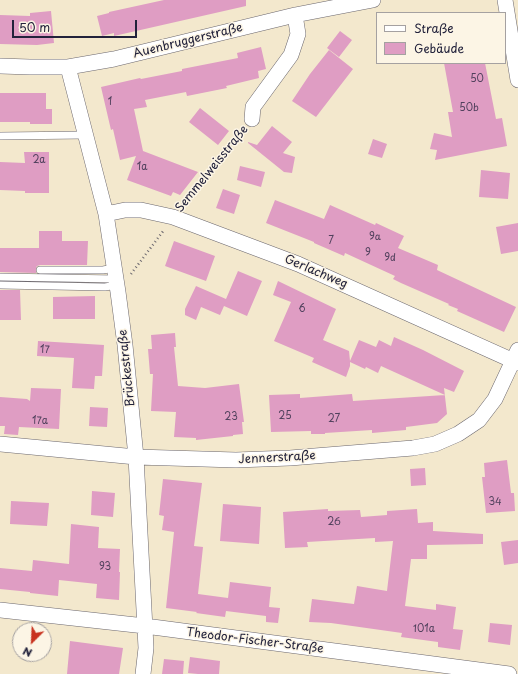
<!DOCTYPE html>
<html>
<head>
<meta charset="utf-8">
<style>
	body { margin:0 }
	#map { position:relative; width:518px; height:674px; overflow:hidden; background:#f3e8cd; font-family:"Playpen Sans",sans-serif }
	canvas { display:block }
	.legend { position:absolute; left:376px; top:12px; width:130px; height:52px; box-sizing:border-box; background:#fcf5e5; border:1px solid #a5a1a1; margin:0; padding:5px 7px; list-style:none; font-size:12px; color:#22223b }
	.legend li { display:flex; align-items:center; gap:8px; height:20px }
	.legend b { width:20px; border:1px solid #a5a1a1 }
	.north { position:absolute; left:12px; top:622px; width:40px; height:40px; box-sizing:border-box; background:#fcf5e5; border:1px solid #a5a1a1; border-radius:50%; rotate:204deg; font-size:11px; font-weight:700; line-height:16px; text-align:center; color:#22223b }
	.north::after { content:''; display:block; margin:auto; width:14px; height:18px; background:#c8321e; clip-path:polygon(50% 0,100% 100%,50% 72%,0 100%) }
	.scale { position:absolute; left:12px; top:20px; width:125px; height:18px; box-sizing:border-box; border:2px solid #22223b; border-top:0; padding-left:5px; font-size:12px; line-height:14px; white-space:nowrap; color:#22223b; -webkit-text-stroke:3px #fcf5e5; paint-order:stroke }
</style>
</head>
<body>
<div id="map">
<canvas width="518" height="674"></canvas>
<ul class="legend">
<li><b style="height:5px;background:#fff"></b>Straße</li>
<li><b style="height:11px;background:#df9dc3"></b>Gebäude</li>
</ul>
<div class="north">N</div>
<div class="scale">50 m</div>
</div>
<script>
const c = document.querySelector('canvas').getContext('2d');
c.lineJoin = 'round';
function fill(path, color) { c.fillStyle = color; c.fill(path, 'evenodd'); }
function strokePath(path, color, width, dash) { c.strokeStyle = color; c.lineWidth = width; c.lineCap = dash ? 'butt' : 'round'; c.setLineDash(dash || []); c.stroke(path); }
function write(font, color, halo, rows, align = 'center') {
  c.font = font + ' "Playpen Sans",sans-serif'; c.lineWidth = 3; c.setLineDash([]); c.textBaseline = 'middle'; c.strokeStyle = halo; c.fillStyle = color; for (const [text, x, y, turn = 0] of rows) {
    c.save(); c.translate(x, y); c.rotate((+turn || 0) * Math.PI / 180); c.textAlign = isNaN(turn) ? turn : align; if (halo) c.strokeText(text, 0, 0); c.fillText(text, 0, 0); c.restore();
  }
}
fill(new Path2D(`
	M164,0H246V6L114,36V33L102,36L97,16L109,13V12Z
	M51,11L54,43L37,45L0,44V15L30,16V13Z
	M340,31L352,40L339,57L327,48Z
	M261,47L266,69L258,71L259,78L226,86L227,88L187,96L186,92L145,100L147,107L134,109L143,151L198,172L180,195L173,192L171,196L127,180L136,156L120,160L113,129L111,130L101,87L140,78L141,79L182,71V69L238,58L237,53Z
	M329,50L353,69L316,117L292,101L310,74Z
	M444,63H485L496,119L502,118L507,146L435,160L437,150L430,149L434,133L452,137L448,112H453Z
	M0,93H46V109H52V124H30V122H0Z
	M200,108L229,131L218,145L189,122Z
	M272,126L292,142L283,153L295,157L292,173L284,172L248,143V142L257,145Z
	M373,139L387,144L382,158L368,154Z
	M24,152H49V193H25V191L0,190V162L25,163Z
	M240,166L265,172L261,187L237,180Z
	M481,170L510,173L508,199L479,197Z
	M223,189L240,195L234,214L216,208Z
	M275,200L324,219L330,205L375,225L376,223L404,236L398,248L438,265L437,270L516,307L504,332L457,311L458,309L448,305L449,304L401,283L393,279L395,276L345,253L344,256L314,243V242L266,223Z
	M518,223V251L501,254L496,227Z
	M39,231H62V241H88L87,265H40L37,266L36,268V273L0,272V248H39Z
	M174,241L215,256L206,281L165,266Z
	M238,271L262,281L247,316L224,306L220,315L201,307L196,320L185,315V309L196,286L226,299Z
	M278,281L336,309L323,340L349,351L350,361L359,340L376,347L379,340L391,346L394,337L423,350L464,371L454,392L444,388L447,414L437,423L406,427V430L372,433V430L325,433V434H311V431L271,432L269,395L300,394V398L352,394L353,401L445,395L381,366L378,373L366,367L365,369L350,362V366L346,377L312,362L314,358L274,341L291,302L273,295Z
	M0,290H20L21,320H0Z
	M95,296V319H53V297Z
	M175,333L176,347H174L178,386L205,388L239,384L244,422H242L243,434L233,435V436L196,440V438L174,437L176,412L151,411L153,374H150L148,349H152L151,335Z
	M38,341L104,345L102,376H95L94,389L72,388L74,358L37,356Z
	M31,388L61,389L59,429L19,427L18,435L4,434L5,426H0V397L27,399L30,401Z
	M90,407L108,408L107,427L89,426Z
	M507,460L511,493H514L515,511L486,513L482,477H485L484,463Z
	M425,468L426,485L411,486L410,469Z
	M163,479L202,483L194,546L203,547L198,594L228,598L230,582L271,587L269,607L280,608L278,623L266,622V616L226,611L225,617L196,613L197,612L166,608L174,532L162,530L164,516L159,515Z
	M92,491L115,493L113,517L91,515Z
	M11,501L49,503L47,526L10,524Z
	M223,504L261,507L259,544L220,541Z
	M328,509V511L360,510L361,517L387,515V511L417,509L418,523L433,522V531L483,534V544L427,545V559H411L405,606L436,610V604L456,607L453,629L463,630L460,650L438,647V642L401,637L402,633L331,623L309,622L312,599L354,604L357,586L387,591L393,541L375,542V538L307,542L308,547L285,548L283,512Z
	M71,524L99,527L98,548L120,549L119,572H120L119,600L96,598L97,584L59,580L58,596L30,593V592L0,589V568L32,571L33,560L69,564Z
	M518,540V563L504,565L501,542Z
	M490,623L512,625L510,645L488,642Z
	M70,641L123,648L119,674H67Z
	M190,657L220,661L219,674H198L188,673Z
	M164,659L184,661L183,674H162Z`), '#df9dc3');
const service = new Path2D(`
	M0,136L85,135
	M40,270H103L114,268
	M0,277L116,279
	M0,285L105,287L117,285`);
const minor = new Path2D(`
	M505,0L518,80
	M0,66L30,67H68L114,59L295,15L373,0
	M68,67L106,214L118,292L125,345L136,457L146,648L143,674
	M252,119L253,107L291,55L298,34L295,15
	M106,214L125,210H141L173,217L298,264L518,363
	M0,444L136,457L236,460L290,458L413,448L435,444L458,434L479,420L495,399L518,350
	M0,610L145,626L509,674`);
strokePath(service, '#6b676e', 8);
strokePath(minor, '#6b676e', 16);
strokePath(new Path2D(`
	M182,205L243,130
	M131,274L164,230`), '#6b676e', 2.5, [1, 3]);
strokePath(service, '#fff', 7);
strokePath(minor, '#fff', 15);
write('10px', '#51415d', null, [
	["50",477,79],
	["1",110,102],
	["50b",469,108],
	["2a",39,160],
	["1a",142,167],
	["9a",375,237],
	["7",331,241],
	["9",368,253],
	["9d",390,258],
	["6",302,309],
	["17",45,350],
	["25",285,416],
	["23",231,417],
	["27",334,419],
	["17a",40,421],
	["34",495,502],
	["26",334,522],
	["93",105,567],
	["101a",424,629]
]);
write('12px', '#22223b', '#fcf5e5', [
	["Auenbruggerstraße",188,41,-14],
	["Semmelweisstraße",212,169,-51],
	["Gerlachweg",316,272,23],
	["Brückestraße",127,368,-96],
	["Jennerstraße",277,458,-3],
	["Theodor-Fischer-Straße",255,641,7]
]);
</script>
</body>
</html>
